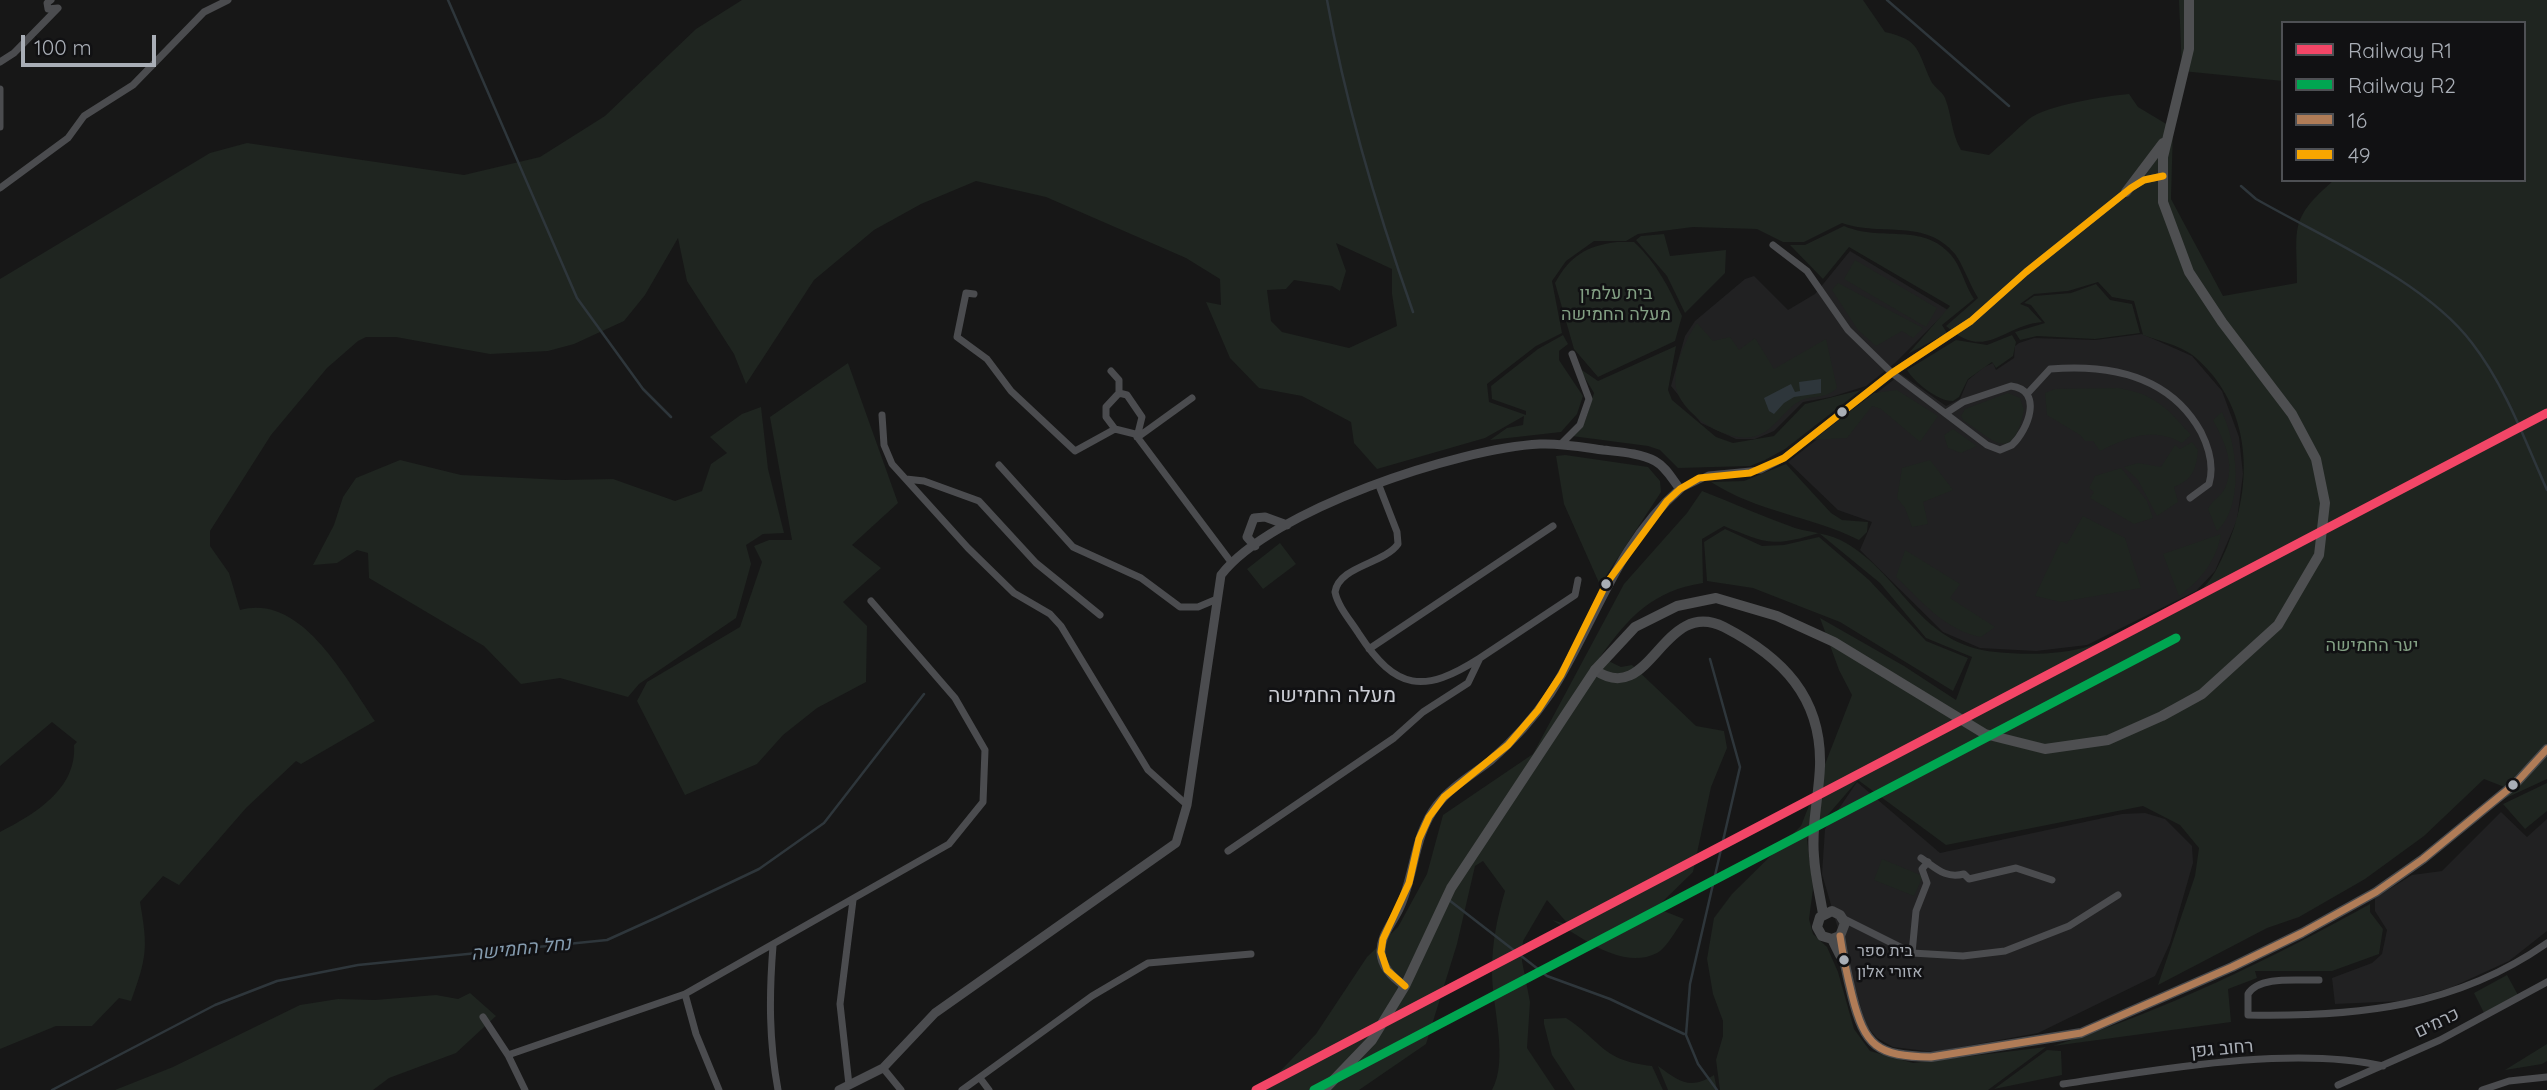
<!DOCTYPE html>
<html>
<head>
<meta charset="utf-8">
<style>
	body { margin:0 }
	#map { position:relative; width:2547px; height:1090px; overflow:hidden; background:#171717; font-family:Quicksand,sans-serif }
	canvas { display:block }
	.legend { position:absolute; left:2281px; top:21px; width:245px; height:161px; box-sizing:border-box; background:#111113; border:2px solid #4e5054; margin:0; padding:9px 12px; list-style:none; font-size:21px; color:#a9aeb6 }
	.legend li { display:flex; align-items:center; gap:14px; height:35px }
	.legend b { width:35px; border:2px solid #4e5054 }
	.scale { position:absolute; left:21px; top:35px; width:135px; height:32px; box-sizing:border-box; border:4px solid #a9aeb6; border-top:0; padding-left:9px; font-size:21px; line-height:24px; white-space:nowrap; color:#a9aeb6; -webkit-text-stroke:5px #111113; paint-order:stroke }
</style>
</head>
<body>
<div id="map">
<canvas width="2547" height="1090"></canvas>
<ul class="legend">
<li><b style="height:9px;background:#f34667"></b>Railway R1</li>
<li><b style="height:9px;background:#00a651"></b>Railway R2</li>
<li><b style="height:9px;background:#b07c57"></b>16</li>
<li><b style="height:9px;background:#f7a600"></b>49</li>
</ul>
<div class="scale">100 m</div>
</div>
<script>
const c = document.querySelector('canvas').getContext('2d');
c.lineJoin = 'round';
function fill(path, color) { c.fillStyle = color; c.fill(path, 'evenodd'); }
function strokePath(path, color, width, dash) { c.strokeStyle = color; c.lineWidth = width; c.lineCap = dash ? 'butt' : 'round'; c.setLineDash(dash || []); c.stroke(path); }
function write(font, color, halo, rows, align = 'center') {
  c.font = font + ' Quicksand,Heebo,sans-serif'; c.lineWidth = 5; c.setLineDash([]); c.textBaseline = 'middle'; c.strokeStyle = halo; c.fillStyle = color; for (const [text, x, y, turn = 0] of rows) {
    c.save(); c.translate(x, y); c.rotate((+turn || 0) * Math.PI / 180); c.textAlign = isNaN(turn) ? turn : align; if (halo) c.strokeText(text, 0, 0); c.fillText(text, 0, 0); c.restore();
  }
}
fill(new Path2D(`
	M1850,251L1948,310L1895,363L1866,386L1831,397L1803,402L1774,431L1755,439H1736L1701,423L1671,386L1685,336L1695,321L1745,279L1754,276L1788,310L1815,294Z
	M2142,334L2192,356L2222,391L2239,437L2243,474L2237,520L2215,571L2196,591L2087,645L2036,651L1980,648L1943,632L1860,550L1872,522L1838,510L1788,462L1901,374L1946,406L1960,399L1968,380L1984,367L1993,363L1996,370L2014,358L2015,346L2019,343L2034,338L2095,340Z
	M1857,782L1940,853L2122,814L2145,813L2165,819L2192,846L2193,863L2170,943L2155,976L2038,1033L1934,1052L1893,1047L1877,1038L1866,1025L1822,874L1825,829Z
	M2501,812L2527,837L2547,819V931L2509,961L2450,988L2402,1001L2335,1004L2332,978L2372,963L2382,954L2387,930L2375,911V898L2412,875L2442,871Z`), '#212122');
fill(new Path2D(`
	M742,0H1863L1885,32C1921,40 1917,51 1931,81C1934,87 1942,91 1945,98C1952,115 1951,133 1961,150L1989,155C2003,143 2016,130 2029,119C2046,105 2107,96 2129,94L2138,107L2173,128L2171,199L2223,296L2297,283C2297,227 2288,220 2334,180H2524V23H2283V81L2182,71L2179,0H2547V779L2495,803L2507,788L2484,779L2424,836L2365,879L2299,917L2267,928L2158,985L2195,876L2199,848L2180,825L2143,806L1946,845L1858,780L1807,839L1813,889L1809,919L1813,934L1827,947L1838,972L1854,1029L1870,1051L1913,1063L2046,1047L1988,1090H1720L1716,1060L1723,1036V1021L1713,994L1707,959L1714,918L1732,894L1801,826L1852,695L1839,670L1820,618L1904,666L1956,700L1972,657L1926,638L1880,583L1819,533C1773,547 1767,544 1724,526L1702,539L1703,583C1652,591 1629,617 1600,657L1621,667L1632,665L1696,726L1724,731L1727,748L1711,787L1693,872L1656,908L1684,919C1677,928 1667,948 1657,953C1622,971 1582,937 1552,920L1569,925L1547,900L1523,941L1522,961L1530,1002L1527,1048L1555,1090H1492C1509,1060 1492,1007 1492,972C1492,943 1497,918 1505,891L1483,861L1475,866L1457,944L1426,1044L1359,1090H1262L1316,1034L1367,957L1398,927L1427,874L1443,815L1533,754L1624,584L1687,513L1702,491C1733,503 1764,517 1795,528C1812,533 1830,533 1846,543C1904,577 1919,645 1996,652C2024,655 2062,655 2090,646C2114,638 2134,624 2157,613C2170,607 2188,602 2199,592C2212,581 2220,563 2227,547C2254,484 2252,407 2196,358C2183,346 2159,341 2143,335L2134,301L2112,297L2098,282L2068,291L2034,294L2020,304L2028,307L2042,322C2001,326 1986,362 1946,326L1978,298C1970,285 1962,263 1955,254C1925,218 1883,237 1842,223L1804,242H1783L1757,229L1693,227L1638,234L1626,241H1594L1566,261L1552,281L1562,333L1536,346L1487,384L1489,402L1526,415V411L1492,399L1491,386L1538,349L1563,335L1568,344L1559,351V360L1583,396L1577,414L1561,432L1490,440L1507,428L1523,425L1524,416L1485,438L1377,469L1354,443L1351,422L1302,396L1259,388L1230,358L1206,302L1221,305L1220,279L1186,258L1046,197L976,181L921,204L874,230L814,280L746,384L734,354L687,281L678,238L645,295L624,321L574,344L548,351L490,354L396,337H366L358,341L327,368L271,435L210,531V546L229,573L240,610C302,593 345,678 375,721L301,764L296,761L246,808L179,885L163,876L140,902C148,948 147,957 131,1001L119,998L92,1026H56L0,1049V832C35,814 77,789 74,745L77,742L52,722L0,766V279L210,153L247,143L464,175L540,157L605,116L696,29ZM1336,243L1392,269V294L1397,326L1349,348L1282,332L1271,321L1267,290L1286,289L1294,280L1332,286L1340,291L1346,271Z
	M1844,226C1880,242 1923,222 1951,255C1961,266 1965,286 1974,299L1942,325L1947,333L1908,354L1950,306L1849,247L1823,279L1790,245H1805Z
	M1664,234L1670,256L1726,250L1725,273L1685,313L1667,276L1636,240L1641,236Z
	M1617,242H1634C1657,263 1669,288 1682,316L1675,341L1598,377L1574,349L1555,283C1570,256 1586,246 1617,242Z
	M1855,260L1937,308L1926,327L1844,279Z
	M1838,283L1923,328L1913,338L1902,331L1876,346L1858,330L1832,290Z
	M2096,284L2110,300L2132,304L2140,333L2095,339L2037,336L2020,340L2015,332L2045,323L2031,305L2024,303L2034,296L2071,293Z
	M1697,323L1713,341L1730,337L1739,350L1755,338L1774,369L1826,339L1837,388C1826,399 1815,395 1802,400C1784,408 1776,430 1756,436C1729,445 1682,415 1676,388C1672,369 1686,338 1697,323Z
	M2012,335L2016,342L2013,356L1996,368L1992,362L1968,379L1959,397L1953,401C1939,402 1914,382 1907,370L1956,340L1987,345Z
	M1676,346L1668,390L1672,400L1716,437L1733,443L1774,436L1805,404L1861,390L1785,449L1765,460L1750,466L1678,468L1660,450L1648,446L1572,436L1585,421L1594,393L1579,368L1598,381Z
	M848,363L898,503L852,545L881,568L843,602L867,626L866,682L817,708L783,735L757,764L685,795L637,701L647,682L740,627L762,562L754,546L769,540H792L770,417Z
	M2118,388C2155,394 2167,408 2191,435L2182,443C2154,427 2127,437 2100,451L2093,441H2085L2080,435L2047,415L2045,393L2055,389Z
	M1897,390L1938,416L1920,442L1881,409L1872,406L1847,438L1813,440L1874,393Z
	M2008,393L2020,398L2024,410C2012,467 1992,438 1964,421L1961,416L1965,409Z
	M761,407L768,469L784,533L763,534L746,545L751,564L736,618L639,684L628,697L560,678L521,684L484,646L369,578L368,553L357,550L337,563L313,565L334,525L343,497L356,478L400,460L461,475L563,480L613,479L675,501L702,491L711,464L727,453L710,437L742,414Z
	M2222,412C2237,444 2245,505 2217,531L2208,509C2212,500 2221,497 2225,488C2236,464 2224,441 2213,420Z
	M1953,429L1977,446L1961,453L1948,448L1944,435Z
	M2192,442L2198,450C2196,470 2193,479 2174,487L2178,502L2157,516L2138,480L2124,467L2138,463L2161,467L2175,445L2180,449Z
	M1565,455L1648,467L1660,481L1661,492L1600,585L1564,504L1556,456Z
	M1930,460L1953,490L1923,502L1928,524L1912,527L1905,508L1897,498L1902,468Z
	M1786,464L1831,513L1842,520L1868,522L1867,532L1859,540C1811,516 1757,512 1711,482L1744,481Z
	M2121,468L2147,501L2153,518L2134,524L2090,498L2094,492L2089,488L2095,476Z
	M2083,516L2125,538L2141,588L2061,602L2035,596L2061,541L2067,544Z
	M1725,529L1762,546L1784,545L1819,537L1869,580L1926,641L1968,658L1953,691L1840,622L1753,588L1707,581L1704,542Z
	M2221,534C2217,560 2200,581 2179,596L2163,554Z
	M1280,543L1296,564L1263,589L1247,569Z
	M1905,550L1960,584L1950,598L1995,627L1981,637C1944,630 1922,601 1896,577Z
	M2547,783V811L2525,829L2503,804Z
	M1882,859L1923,876L1914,896L1874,880Z
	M2370,904V912L2383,929L2379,954L2332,971H2255L2257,978L2228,989L2231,1022L2053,1046C2164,1011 2269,960 2370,904Z
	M2507,975L2518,995L2484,1013L2474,993Z
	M470,993L496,1016L456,1053L389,1078L373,1090H115L173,1067L300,1005L338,999L375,1000L436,995L458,999Z
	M1566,1018C1604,1043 1601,1060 1652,1066L1663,1090H1575L1552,1055L1544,1024V1019Z
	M2547,1044V1061L2542,1064L2505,1070Z
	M2047,1050L2061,1051L2062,1075L1994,1089Z
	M1658,1066C1680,1082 1690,1090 1714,1075L1717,1090H1668Z`), '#1f2520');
fill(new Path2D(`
	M1821,379V393L1794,397L1784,403L1774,414L1769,411L1764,398L1791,384L1795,392L1800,391L1799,382Z`), '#2e363b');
strokePath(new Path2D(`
	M448,0L577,298L643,389L671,417
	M1327,0C1346,106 1377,210 1413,312
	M1887,0L2009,106
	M2241,186L2256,199C2324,238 2425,281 2472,343C2506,387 2525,441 2547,490
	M1710,659L1740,767L1690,984L1686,1035L1698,1064L1717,1090
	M1449,900L1547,976L1610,999L1684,1034
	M52,1090L215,1005L277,981L358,965L607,940L660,916L759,869L824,823L924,694`), '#2e363b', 2.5);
strokePath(new Path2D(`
	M0,62L14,53L58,8L48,9L47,3L51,0
	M0,89V127
	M0,188L68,138L84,116L133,85L204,12L228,0
	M1773,245L1807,271L1848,330L1892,373L1987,445L2000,450L2012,445C2028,430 2044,390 2011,386L1963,402L1946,413
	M974,294L966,293L957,337L987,359L1011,391L1075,451L1115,429L1135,434L1231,562
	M1111,371L1119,380V393
	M2027,394L2050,369C2110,364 2170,376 2201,432C2209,448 2214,467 2209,484L2190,498
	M882,415L884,445L892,464L968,548L1014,593L1050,614L1061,626L1148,770L1187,805
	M1115,429L1106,417V407L1119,393L1127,395L1142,417L1137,437
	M1138,437L1192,398
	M1560,445L1580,425L1589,399L1572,354
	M999,465L1073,547L1141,578L1180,607H1198L1217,599
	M906,479L924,481L979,501L1036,563L1100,615
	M1680,489L1709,475L1761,470L1784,458L1892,373L1971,321L2026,272L2131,188L2144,180L2163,176
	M1369,649L1553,526
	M1480,658L1575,595L1578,580
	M1228,851L1394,738L1423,712L1468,683L1480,658C1424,694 1396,691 1359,634C1351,621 1338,607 1335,592C1339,566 1384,564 1398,544L1397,532L1378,483
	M1921,858C1936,868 1945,879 1964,874L1969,879L2016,868L2052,880
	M1844,919L1912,953L1963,956L2005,951L2069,926L2118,895
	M773,946C769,996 769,1041 778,1090
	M1912,953L1916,911L1927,883L1922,869L1928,862
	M2319,980C2300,981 2259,975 2248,994V1015C2357,1017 2456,1007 2547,943
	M685,994L696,1034L719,1090
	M483,1017L508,1055L525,1090
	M508,1055L685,994L949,844L983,802L985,750L955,698L871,601
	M883,1068L901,1090
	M980,1078L989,1090
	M2063,1084C2157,1070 2291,1045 2383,1066
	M849,1085L840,1004L853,900
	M2338,1085L2440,1040L2547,982
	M962,1090L1092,996L1148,963L1251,954
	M2482,1090L2509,1081L2547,1077`), '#4b4c4f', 7);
strokePath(new Path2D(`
	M1255,546L1247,537L1254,518L1265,517L1287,525
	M839,1090L883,1068L935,1013L1176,843L1187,805L1221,575C1271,510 1459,448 1540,444C1561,443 1582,447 1603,450C1620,452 1640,453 1655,461C1666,467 1672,479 1680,489C1616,544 1594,626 1550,694C1533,719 1513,741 1490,761C1472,775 1451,787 1437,805C1413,836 1415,876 1399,909C1392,924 1380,936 1381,953C1382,968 1393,978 1405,986`), '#4b4c4f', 9);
strokePath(new Path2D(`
	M1595,670C1651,709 1662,596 1724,627C1782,657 1822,697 1820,766C1819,796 1811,826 1814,856C1815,876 1820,895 1823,914
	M1840,936C1843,956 1847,975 1852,995C1865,1047 1877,1056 1931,1057L2081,1033L2232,967L2302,933L2376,892L2423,859L2516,783L2547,749
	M1832,939L1840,936L1845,923L1840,915L1832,911L1820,917L1817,927L1822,936L1832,939L1840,955`), '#4a4b4d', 10);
strokePath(new Path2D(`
	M2126,192L2163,143
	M1324,1090L1372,1040L1405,986L1451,888L1595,670L1635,627L1677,606L1716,598L1777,616L1834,642L1985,734L2045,749L2108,740L2162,716L2202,694L2278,625L2319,555L2325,503L2316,459L2292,414L2222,322L2189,272L2163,202V157L2189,49V0`), '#4e4f51', 10);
strokePath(new Path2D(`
	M1840,936C1843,956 1847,975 1852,995C1865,1047 1877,1056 1931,1057L2081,1033L2232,967L2302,933L2376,892L2423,859L2516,783L2547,749`), '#b07c57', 7);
strokePath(new Path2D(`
	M1405,986L1387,970L1381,952L1383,939L1409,883L1419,839L1429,817L1444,797L1508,745L1538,710L1561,675L1606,584L1667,501L1680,489L1699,478L1750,473L1784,458L1892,373L1971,321L2026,272L2131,188L2144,180L2163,176`), '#f7a600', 7);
strokePath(new Path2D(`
	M1256,1090L2547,413`), '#f34667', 9);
strokePath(new Path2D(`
	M1314,1090L2176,638`), '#00a651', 9);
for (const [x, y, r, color] of [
	[1842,412,6,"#a9aeb6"],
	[1606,584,6,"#a9aeb6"],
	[2513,785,6,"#a9aeb6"],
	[1844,960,6,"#a9aeb6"]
]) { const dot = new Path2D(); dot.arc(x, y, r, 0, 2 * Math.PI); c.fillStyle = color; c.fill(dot); strokePath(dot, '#111113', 2.5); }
write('16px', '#a9aeb6', '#111113', [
	["בית ספר",1857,951],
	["אזורי אלון",1857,972]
], 'left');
write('18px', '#829f83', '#111113', [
	["בית עלמין",1616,294],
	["מעלה החמישה",1616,315],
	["יער החמישה",2372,646]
]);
write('18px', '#a9aeb6', '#111113', [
	["כרמים",2437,1023,-26],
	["רחוב גפן",2222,1049,-5]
]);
write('italic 19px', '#849bae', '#111113', [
	["נחל החמישה",521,949,-6]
]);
write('21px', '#caccd3', '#111113', [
	["מעלה החמישה",1332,696]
]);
</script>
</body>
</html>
